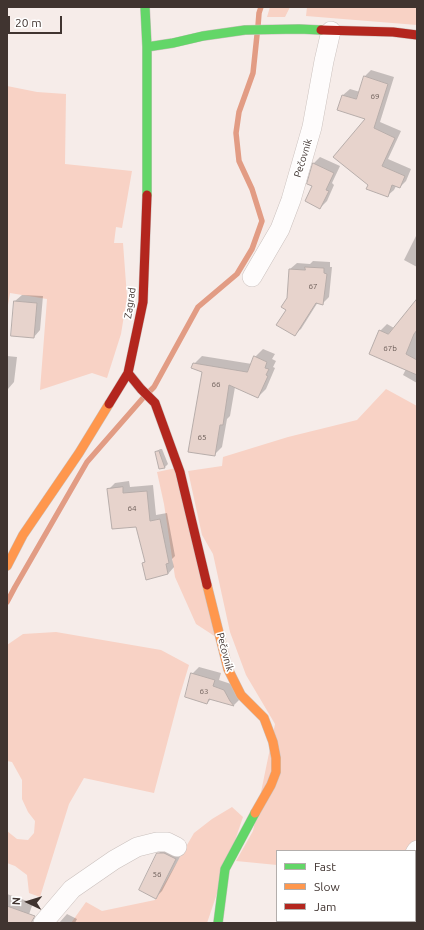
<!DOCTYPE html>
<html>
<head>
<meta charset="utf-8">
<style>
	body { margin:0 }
	#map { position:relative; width:424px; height:930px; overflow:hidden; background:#f6ece9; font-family:Ubuntu,sans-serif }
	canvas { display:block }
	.frame { position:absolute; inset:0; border:8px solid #403430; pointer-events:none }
	.legend { position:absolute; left:276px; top:850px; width:140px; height:72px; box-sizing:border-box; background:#fff; border:1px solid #b3aeac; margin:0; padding:5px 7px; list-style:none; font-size:12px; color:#403430 }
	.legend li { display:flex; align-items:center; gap:8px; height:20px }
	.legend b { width:20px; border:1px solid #b3aeac }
	.north { position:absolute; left:8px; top:882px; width:40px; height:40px; -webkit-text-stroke:3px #fff; paint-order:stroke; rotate:274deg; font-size:11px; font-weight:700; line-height:16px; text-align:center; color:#403430 }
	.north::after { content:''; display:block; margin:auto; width:14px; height:18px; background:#403430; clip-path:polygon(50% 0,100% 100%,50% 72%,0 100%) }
	.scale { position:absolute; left:8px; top:16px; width:54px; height:18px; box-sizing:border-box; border:2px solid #403430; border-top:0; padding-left:5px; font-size:12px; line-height:14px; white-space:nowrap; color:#403430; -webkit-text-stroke:3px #fff; paint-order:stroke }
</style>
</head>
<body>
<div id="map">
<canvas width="424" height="930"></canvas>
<div class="frame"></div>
<ul class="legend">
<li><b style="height:5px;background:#63d668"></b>Fast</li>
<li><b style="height:5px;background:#ff974d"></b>Slow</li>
<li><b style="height:5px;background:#b3261e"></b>Jam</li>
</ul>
<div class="north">N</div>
<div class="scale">20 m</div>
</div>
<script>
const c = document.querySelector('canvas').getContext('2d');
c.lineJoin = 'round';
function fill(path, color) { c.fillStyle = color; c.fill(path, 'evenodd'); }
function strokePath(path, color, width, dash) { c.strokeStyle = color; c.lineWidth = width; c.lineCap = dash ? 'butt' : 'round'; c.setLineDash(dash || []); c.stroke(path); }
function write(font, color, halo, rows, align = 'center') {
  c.font = font + ' Ubuntu,sans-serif'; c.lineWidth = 3.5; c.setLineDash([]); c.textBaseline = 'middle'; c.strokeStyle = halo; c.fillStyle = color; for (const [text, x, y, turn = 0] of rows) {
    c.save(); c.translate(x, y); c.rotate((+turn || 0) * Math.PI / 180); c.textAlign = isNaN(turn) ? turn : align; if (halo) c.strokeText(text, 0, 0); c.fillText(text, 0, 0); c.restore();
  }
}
fill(new Path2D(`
	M270,7H290L285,17H267Z
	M307,7H417V25L306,16Z
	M7,86L37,92L66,94L65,164L132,171L122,228L116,227L114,243H123L127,297L121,334L107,378L92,373L40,390L47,299L10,293L7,311Z
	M386,389L417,406V842L411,851H277V865L236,861L253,831L275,724L246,675L230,632L213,554L202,535L188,471L222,466L223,457L288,437L357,420Z
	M176,468L219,639L196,624L175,577L164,504L157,472Z
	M56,632L161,650L189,665L179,698L154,793L84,778L69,804L40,897L29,893L27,875L15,866L7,863V831L17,839L28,840L34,833L35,821L28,812L22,799V780L12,762L7,761V645L23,634Z
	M232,807L243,817L207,923H71L86,902L102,911L155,900L194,833L212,819Z
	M417,862V923H367L369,921H415V865Z`), '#f8d2c5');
fill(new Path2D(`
	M371,70L394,77L380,122L401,131L388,159L411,169L406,181L400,187L396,186L394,190L387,196L369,185L367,119L338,109L343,95L350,89L360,92L365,76Z
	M320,157L340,166L332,183L334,185L327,201L320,208L313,186L308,183L314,163Z
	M417,234V267L404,260Z
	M313,261L330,262V267H332L329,297L323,303L318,302L301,329L294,335L287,309L290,269L297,263L310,264Z
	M22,295L43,296L40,330L34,337L12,335L15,301Z
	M417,302V383L403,375L406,369L380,331L387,324L394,328Z
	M263,349L275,354L272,359L276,361L273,367L275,368L266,389L258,397L235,387L230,416L227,419L222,447L214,455L203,372L194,364L202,356L252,364L255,357Z
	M7,356L17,357L14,382L8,389Z
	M160,449H162L168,464L165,467L160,468L156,452Z
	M129,481L130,487L153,485L156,515L167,513L175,556L172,559L174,567L168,574L143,563L146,561L137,526L108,490L115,483Z
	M199,667L221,673L219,680L231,684L240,699L234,705L211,699L207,703L192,674Z
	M165,847L182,853L162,891L156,897L158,854Z
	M7,894L33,903L26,923H7Z
	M67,914L77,919L75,923H59Z`), '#0003');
strokePath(new Path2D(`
	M258,26L259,13L261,7
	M149,392L154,387L198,307L237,274L252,249L262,221L252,189L239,161L236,133L239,112L253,73L257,35
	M7,602L15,587L87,462L143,398`), '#e29c84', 5.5);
const building = new Path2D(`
	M364,76L388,84L374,128L395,138L382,166L405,176L400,188L392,185L388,197L366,189L368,185L333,157L365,119L337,110L342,95L356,99Z
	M313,163L334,173L326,190L329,191L320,209L305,201L312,186L307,184Z
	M305,267L324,268V273L327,274L323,305L316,303L295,336L276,325L286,310L281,307L287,298L289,269L305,270Z
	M417,299V330L414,334L406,354L417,360V375L369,354L379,330L388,334Z
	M14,301L37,303L34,338L11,336Z
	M254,356L267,362L265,368L269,369L266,375L268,376L258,398L229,385L223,425H220L215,456L188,452L202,372L191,368L193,363L247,372Z
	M159,451L165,468L159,469L155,452Z
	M123,487V493L147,491L150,521L160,519L169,563L166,564L168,574L146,580L142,563L145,562L136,527L112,529L107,489Z
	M191,673L215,680L213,686L224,690L230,701L234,706L209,699L207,704L185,697Z
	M157,853H164L176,859L156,899L139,890Z
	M7,906L35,916L32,921V923H7Z`);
fill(building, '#e7d3cc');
strokePath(building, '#b7adaa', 1);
const street = new Path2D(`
	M252,277L280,229L291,200L312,127L324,61L331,31
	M415,853L417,850
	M43,923L72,889L114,860L137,847L157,842H167L177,847
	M363,923L364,921`);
const fast = new Path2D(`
	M145,7L147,47V195
	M147,47L173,43L203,36L245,30L299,29L321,30
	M218,923L225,869L255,813`);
const slow = new Path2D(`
	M7,566L23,535L79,453L109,404
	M207,585L228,669L241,695L264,718L273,742L276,758V772L271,785L255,813`);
const jam = new Path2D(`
	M321,30L393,32L417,35
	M128,373L141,389L155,403L180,472L207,585
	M109,404L128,373L143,302L147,195`);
strokePath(street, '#cac0bd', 20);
strokePath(fast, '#cac0bd', 10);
strokePath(slow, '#cac0bd', 10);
strokePath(jam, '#cac0bd', 10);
strokePath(street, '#fefcfc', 19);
strokePath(fast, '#63d668', 9);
strokePath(slow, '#ff974d', 9);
strokePath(jam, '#b3261e', 9);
write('8px', '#6a5c57', null, [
	["69",375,96],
	["67",313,286],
	["67b",390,348],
	["66",216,384],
	["65",202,437],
	["64",132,508],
	["63",204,691],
	["56",157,874]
]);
write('10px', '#403430', '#fff', [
	["Pečovnik",303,158,-73],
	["Zagrad",130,303,-82],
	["Pečovnik",225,652,75]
]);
</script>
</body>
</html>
